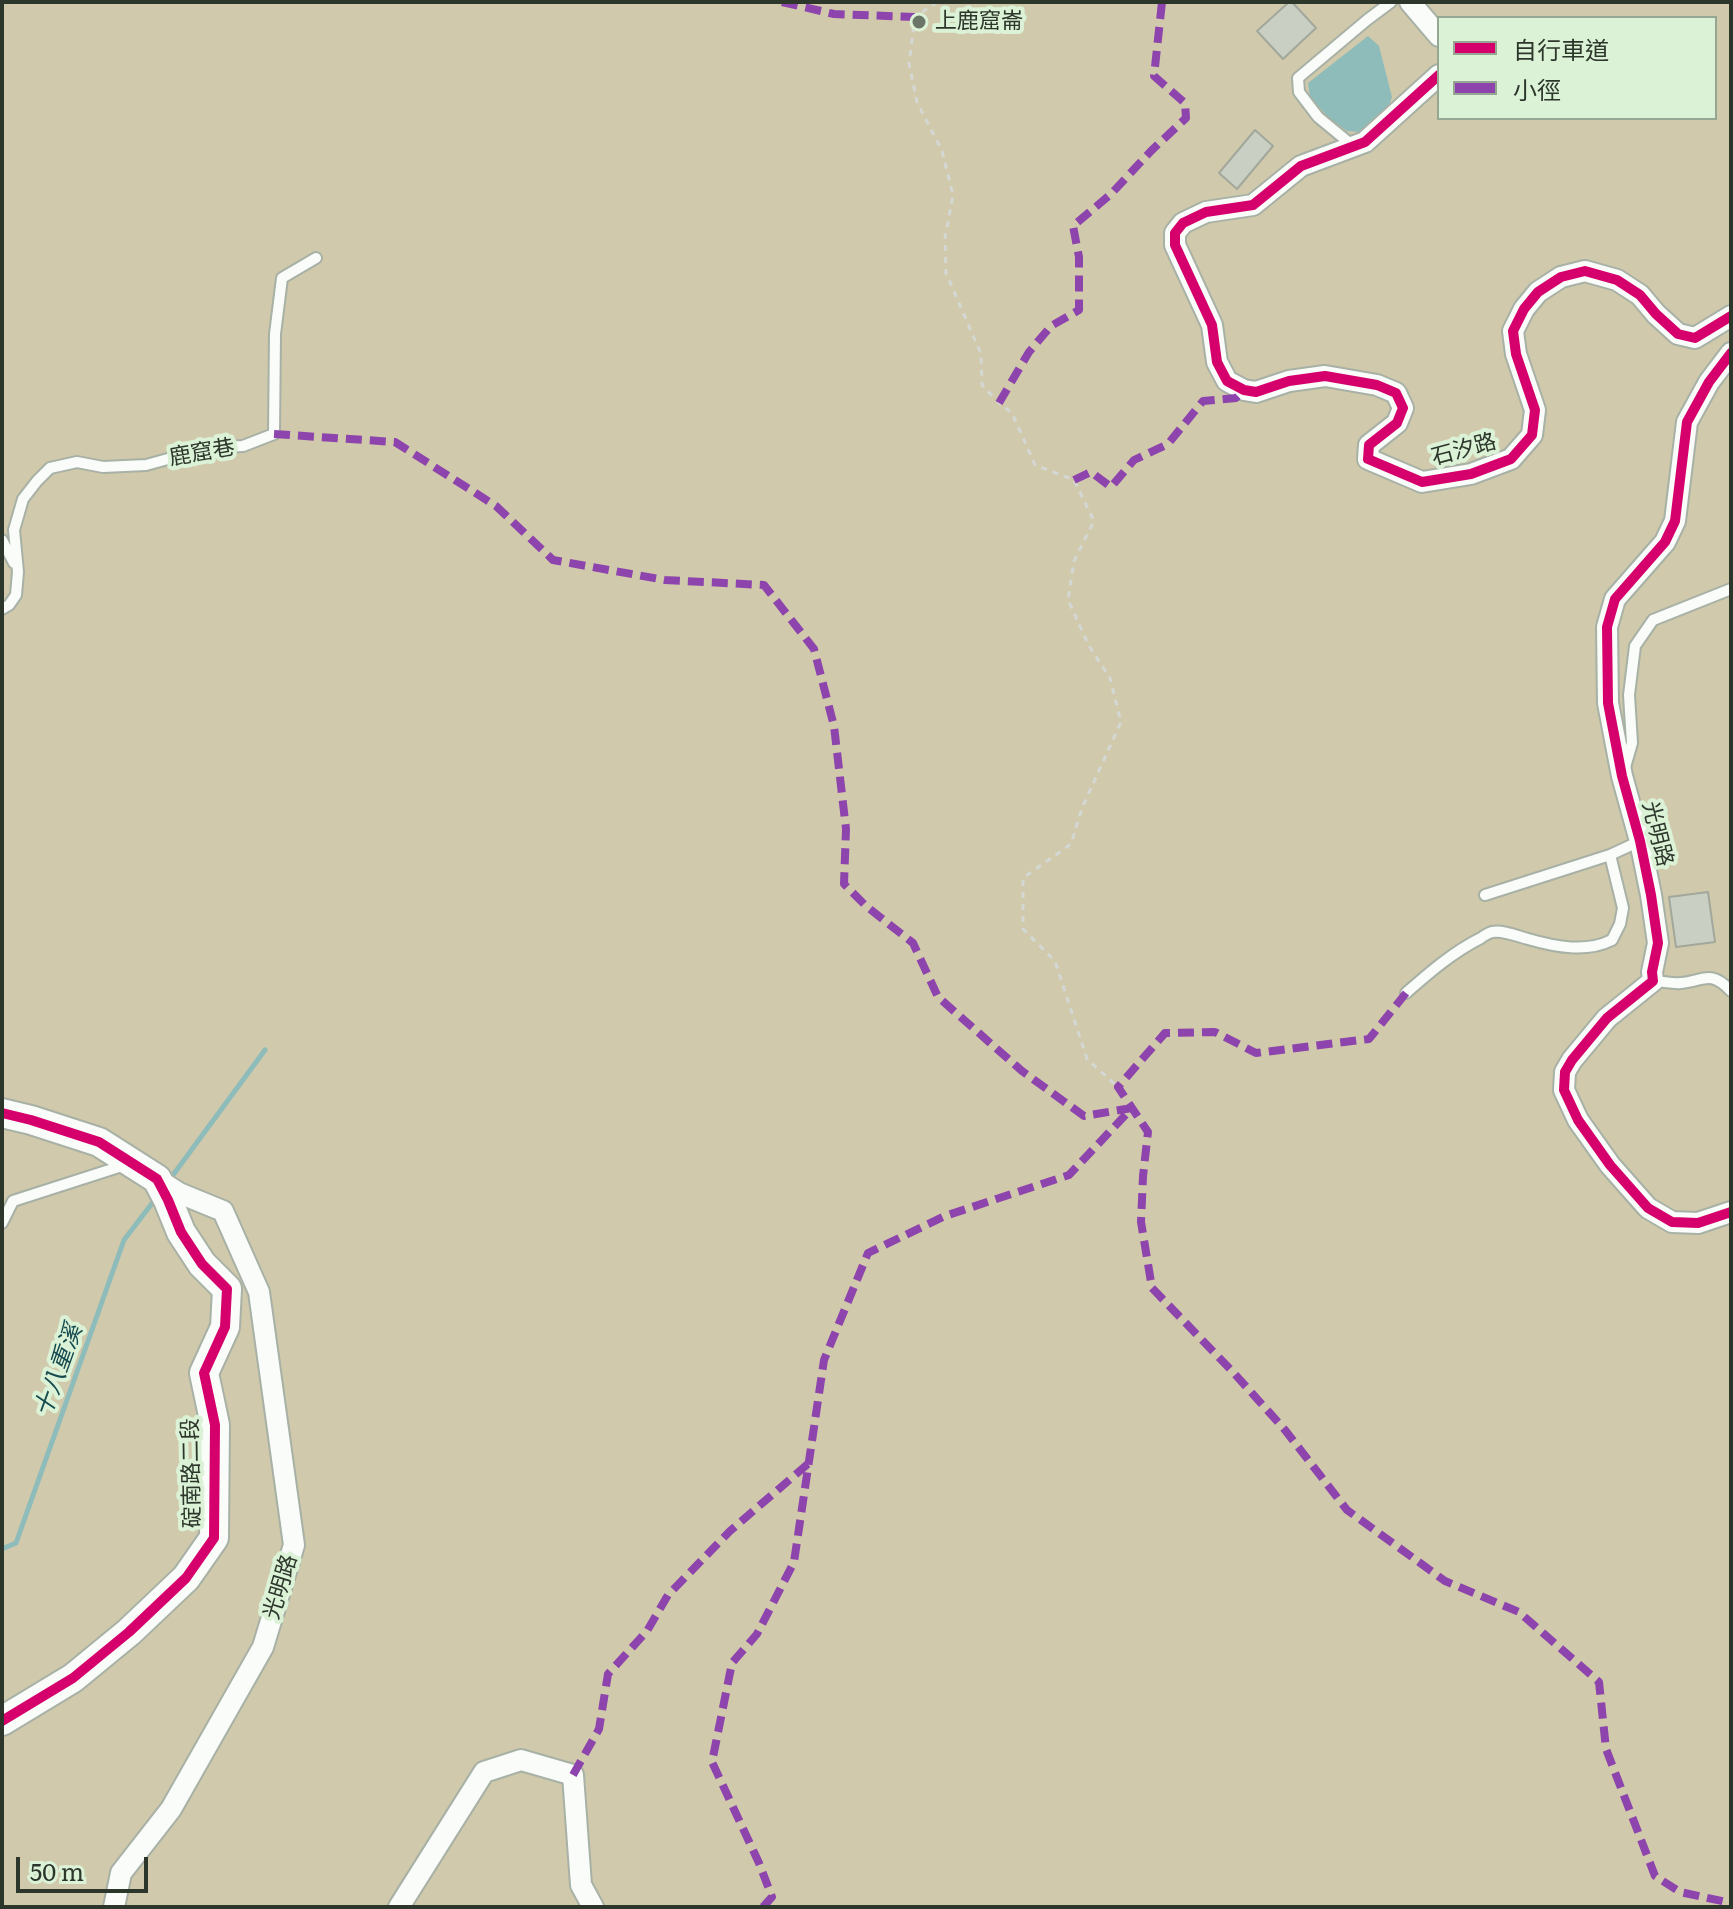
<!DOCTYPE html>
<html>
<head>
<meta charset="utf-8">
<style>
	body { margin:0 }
	#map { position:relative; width:1733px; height:1909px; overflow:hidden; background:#dfecdc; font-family:Literata,"Noto Sans TC",serif }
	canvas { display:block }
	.frame { position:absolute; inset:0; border:4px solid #2d362b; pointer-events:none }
	.legend { position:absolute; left:1437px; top:16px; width:280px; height:104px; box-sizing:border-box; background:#dbf2d6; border:2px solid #95a792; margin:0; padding:10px 14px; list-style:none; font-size:24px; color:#2d362b }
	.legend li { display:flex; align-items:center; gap:16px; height:40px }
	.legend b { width:40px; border:2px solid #95a792 }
	.scale { position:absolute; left:16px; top:1857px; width:132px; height:36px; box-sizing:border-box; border:4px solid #2d362b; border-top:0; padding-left:10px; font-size:24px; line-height:28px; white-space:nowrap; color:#2d362b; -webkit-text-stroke:6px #dbf2d6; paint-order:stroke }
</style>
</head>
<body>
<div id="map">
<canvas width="1733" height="1909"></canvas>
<div class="frame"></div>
<ul class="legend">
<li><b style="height:10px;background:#d6006c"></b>自行車道</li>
<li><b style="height:10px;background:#8e44ad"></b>小徑</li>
</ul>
<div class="scale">50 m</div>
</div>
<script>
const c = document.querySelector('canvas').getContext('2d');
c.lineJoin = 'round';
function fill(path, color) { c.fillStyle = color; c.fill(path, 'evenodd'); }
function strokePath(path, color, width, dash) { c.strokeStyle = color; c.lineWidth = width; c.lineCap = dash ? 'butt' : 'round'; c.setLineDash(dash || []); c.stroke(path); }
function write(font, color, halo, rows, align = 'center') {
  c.font = font + ' Literata,"Noto Sans TC",serif'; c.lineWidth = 8; c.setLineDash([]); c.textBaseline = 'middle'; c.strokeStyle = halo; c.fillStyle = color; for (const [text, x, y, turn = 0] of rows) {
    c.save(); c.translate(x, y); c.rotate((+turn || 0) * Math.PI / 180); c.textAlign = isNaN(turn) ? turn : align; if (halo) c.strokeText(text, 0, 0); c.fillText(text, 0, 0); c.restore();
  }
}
fill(new Path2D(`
	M2,2H1731V1907H2ZM1439,18H1715V118H1439Z`), '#d1c9ab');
fill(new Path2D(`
	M1368,36L1379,46L1392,97L1388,108L1360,132L1347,131L1329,118L1310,97L1308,83Z`), '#8ebcba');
strokePath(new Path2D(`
	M173,1175L265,1050
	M2,1549L16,1543L124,1240L153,1202`), '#8ebcba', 5);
const building = new Path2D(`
	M1289,2H1292L1316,28L1283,59L1257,31Z
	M1255,130L1273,146L1237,189L1219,173Z
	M1708,892L1715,942L1676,947L1669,897Z`);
fill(building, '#c9cfc2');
strokePath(building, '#a2a89b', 2);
const lane = new Path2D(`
	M1352,145L1318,117L1299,92L1298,78L1367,20L1391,2
	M2,540L14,563
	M2,609L9,605L16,595L18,572L14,530L23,499L37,481L50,468L77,462L103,467L146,465L208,448L243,446L274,434L275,334L282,278L316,258
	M1625,767L1632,743L1629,695L1635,646L1653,620L1731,589
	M1485,895L1610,855
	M1653,981C1662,981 1672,984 1681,983C1704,981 1710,969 1731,991
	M1406,993C1430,972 1453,952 1481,938C1481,937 1491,932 1492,932C1503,930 1517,936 1528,939C1556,947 1586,953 1612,940L1620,924L1623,908L1610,855L1640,841
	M2,1223L13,1201L125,1165`);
const street = new Path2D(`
	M1410,2L1439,36
	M1439,75L1365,142L1301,166L1253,205L1206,212L1183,223L1175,233V245L1212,325L1217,362L1227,381L1244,390L1256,392L1289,381L1325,376L1377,385L1396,393L1403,408L1397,423L1369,445L1368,459L1422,482L1471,474L1511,459L1532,435L1535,410L1516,354L1513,331L1524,309L1538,292L1561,277L1585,271L1617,280L1640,295L1656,314L1678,334L1695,338L1731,316
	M1731,353L1709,382L1687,422L1675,521L1665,542L1615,599L1607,627L1608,703L1622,776L1640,841L1651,895L1658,943L1652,972L1653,981L1607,1018L1572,1060L1565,1072L1564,1090L1578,1120L1610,1165L1648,1208L1672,1222L1698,1223L1731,1212
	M114,1907L121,1873L171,1809L263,1647L294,1545L259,1292L223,1211L179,1193L157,1179
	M399,1907L484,1772L521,1760L573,1775L581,1885L593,1907`);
const secondary = new Path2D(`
	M2,1113L31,1120L99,1142L157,1179L168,1200L181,1232L202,1264L227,1289L225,1327L204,1373L215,1425L214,1538L186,1578L129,1632L73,1678L2,1721`);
strokePath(lane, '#a7b1a5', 14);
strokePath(street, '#a7b1a5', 24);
strokePath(secondary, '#a7b1a5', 32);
strokePath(new Path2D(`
	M937,2L915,17L909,63L917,102L942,151L953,195L945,238L946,273L981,354L982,385L999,403L1012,413L1035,465L1074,480L1094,521L1074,561L1068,600L1089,646L1110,678L1121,722L1082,808L1071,844L1023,878V929L1055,961L1087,1059L1118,1087`), '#d4d8d4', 3, [6, 6]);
strokePath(lane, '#fafcfa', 10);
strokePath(street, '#fafcfa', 20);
strokePath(secondary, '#fafcfa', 28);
strokePath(new Path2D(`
	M782,2L834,14L915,17
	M999,403L1029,352L1051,326L1079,310V257L1073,226L1111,194L1151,151L1186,118L1185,103L1154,76L1162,2
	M274,434L395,442L496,506L553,560L665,580L764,585L814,649L834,726L846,829L844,884L866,906L913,943L938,997L1022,1071L1084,1116L1132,1108
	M1074,480L1091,472L1111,487L1134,460L1168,444L1203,401L1236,398L1244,390
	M1406,993L1369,1039L1256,1053L1215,1032L1165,1033L1118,1087L1148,1132L1143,1176L1141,1222L1152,1288L1233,1372L1285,1430L1347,1510L1445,1581L1519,1612L1599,1682L1606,1749L1655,1876L1680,1892L1731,1903
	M573,1775L599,1729L608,1674L647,1631L668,1595L730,1531L809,1463
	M763,1907L772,1897L759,1863L712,1762L732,1663L757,1634L794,1562L824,1360L868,1253L945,1216L1069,1175L1132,1108`), '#8e44ad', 8, [16, 8]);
strokePath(new Path2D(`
	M1439,75L1365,142L1301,166L1253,205L1206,212L1183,223L1175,233V245L1212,325L1217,362L1227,381L1244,390L1256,392L1289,381L1325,376L1377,385L1396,393L1403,408L1397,423L1369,445L1368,459L1422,482L1471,474L1511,459L1532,435L1535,410L1516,354L1513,331L1524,309L1538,292L1561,277L1585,271L1617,280L1640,295L1656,314L1678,334L1695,338L1731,316
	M1731,353L1709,382L1687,422L1675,521L1665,542L1615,599L1607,627L1608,703L1622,776L1640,841L1651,895L1658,943L1652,972L1653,981L1607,1018L1572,1060L1565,1072L1564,1090L1578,1120L1610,1165L1648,1208L1672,1222L1698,1223L1731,1212
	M2,1113L31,1120L99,1142L157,1179L168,1200L181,1232L202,1264L227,1289L225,1327L204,1373L215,1425L214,1538L186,1578L129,1632L73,1678L2,1721`), '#d6006c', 10);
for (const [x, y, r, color] of [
	[919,22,8,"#6b7669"]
]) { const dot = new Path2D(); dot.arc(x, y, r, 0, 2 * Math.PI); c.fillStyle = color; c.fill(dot); strokePath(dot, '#dbf2d6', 3); }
write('22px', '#2d362b', '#dbf2d6', [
	["上鹿窟崙",935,22]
], 'left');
write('22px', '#2d362b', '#dbf2d6', [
	["石汐路",1464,450,-15],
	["鹿窟巷",202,453,-10],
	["光明路",1657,834,76],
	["碇南路二段",192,1473,-91],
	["光明路",281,1587,-73]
]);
write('italic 24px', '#154b4e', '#dbf2d6', [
	["十八重溪",59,1371,-70]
]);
</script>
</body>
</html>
